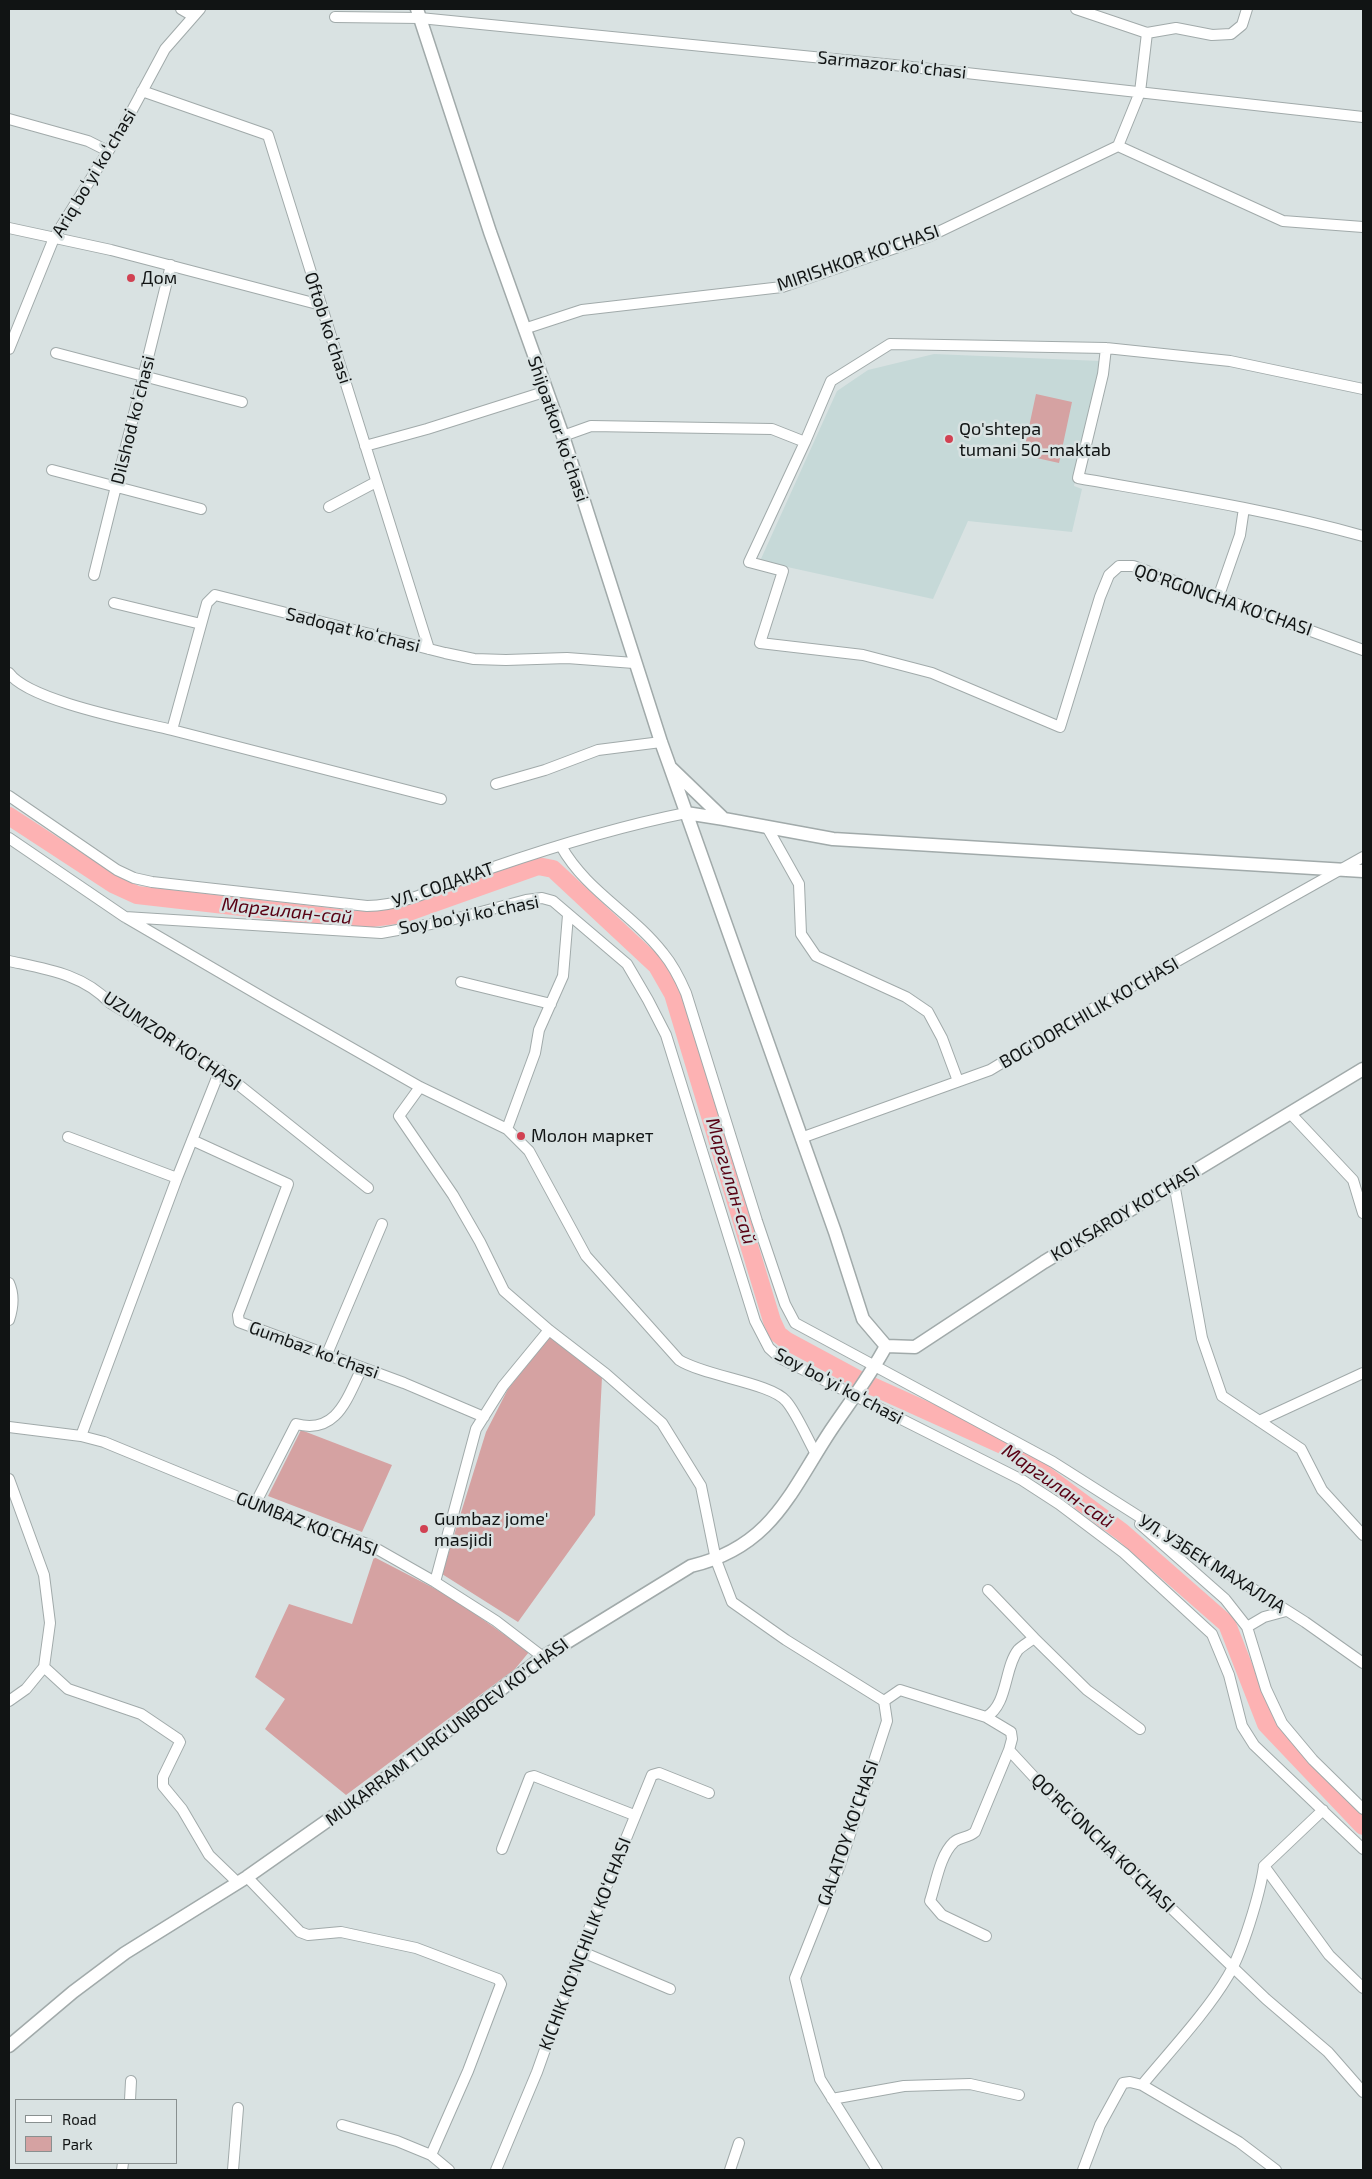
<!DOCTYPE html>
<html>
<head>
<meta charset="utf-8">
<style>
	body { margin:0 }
	#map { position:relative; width:1372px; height:2179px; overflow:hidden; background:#d9e2e2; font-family:"Exo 2",sans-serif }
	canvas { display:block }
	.frame { position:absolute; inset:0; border:10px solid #111414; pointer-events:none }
	.legend { position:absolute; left:15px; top:2099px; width:162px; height:65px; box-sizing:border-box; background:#d9e2e2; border:1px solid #899090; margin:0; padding:6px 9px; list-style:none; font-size:15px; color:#111414 }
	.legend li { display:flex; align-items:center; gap:10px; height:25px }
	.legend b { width:25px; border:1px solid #899090 }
</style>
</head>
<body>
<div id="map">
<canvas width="1372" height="2179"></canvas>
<div class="frame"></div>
<ul class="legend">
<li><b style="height:6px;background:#fff"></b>Road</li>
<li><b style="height:14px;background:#d5a2a2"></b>Park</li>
</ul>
</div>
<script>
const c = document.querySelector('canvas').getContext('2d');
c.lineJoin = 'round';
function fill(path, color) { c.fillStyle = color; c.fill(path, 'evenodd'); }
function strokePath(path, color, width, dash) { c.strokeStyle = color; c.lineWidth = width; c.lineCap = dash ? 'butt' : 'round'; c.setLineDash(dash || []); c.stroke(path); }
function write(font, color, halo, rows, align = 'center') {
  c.font = font + ' "Exo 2",sans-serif'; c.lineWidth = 5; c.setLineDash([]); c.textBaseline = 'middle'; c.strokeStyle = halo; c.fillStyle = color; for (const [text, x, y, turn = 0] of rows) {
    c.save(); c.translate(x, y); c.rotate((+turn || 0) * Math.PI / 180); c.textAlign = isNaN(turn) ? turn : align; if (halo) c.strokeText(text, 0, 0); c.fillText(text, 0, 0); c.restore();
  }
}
fill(new Path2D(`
	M934,354L1100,361L1074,486L1082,489L1072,532L968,521L933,599L760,561L837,391L868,370Z`), '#c6d9d8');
fill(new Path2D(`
	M1036,394L1072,402L1059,463L1023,455Z
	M551,1335L602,1377L595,1515L518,1622L442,1574L486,1432L508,1389Z
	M301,1430L392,1465L362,1532L268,1496Z
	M374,1557L451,1597L529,1652L515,1669L346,1795L265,1729L285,1699L255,1677L289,1604L352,1624Z`), '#d5a2a2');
strokePath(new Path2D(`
	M9,816L113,884L137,895L356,920L403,914L538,866L553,869L657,966L673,994L772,1321L778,1334L787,1341L863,1382L1009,1448L1122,1532L1227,1624L1266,1724L1363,1826`), '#fdb2b3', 18);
const minor = new Path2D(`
	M181,9L193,16
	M335,17L420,18L894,65L1363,117
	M1147,33L1176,28L1212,35L1231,34L1242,25L1247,9
	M142,91L268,135L429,649
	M9,119L88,141L108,151
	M1118,146L1283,221L1363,227
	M9,228L111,250L321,305
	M524,329L582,310L782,287L930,236L1118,146L1140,92L1147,33L1076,9
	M1106,348L1103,374L1078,478C1174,495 1270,510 1363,536
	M9,349L54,238L122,129L165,49L200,9
	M56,353L242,402
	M563,436L591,426L772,429L805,442L831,381L890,344L1106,348L1230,361L1363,389
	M805,442L749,562L783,571L760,643L863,655L932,673L1060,727L1100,597L1109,575L1119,566H1133L1363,650
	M365,446L427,429L547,391
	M52,470L201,509
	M329,507L376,482
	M94,575L171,265
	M1218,598L1240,535L1244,508
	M114,603L201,624
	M9,673C29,701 136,721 172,730L207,603L215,595L445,653L474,659L506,660L567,658L634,663
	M172,730L441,799
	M496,784L545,770L598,750L661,742
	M9,796L117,870L134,878L152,882L367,906C407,906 453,881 491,868C555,846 620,826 686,813
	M767,827L799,884L801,934L816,956L906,997L928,1012L942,1038L958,1081
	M9,838L125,917L269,1001L420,1087L507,1129L529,1151L586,1256L679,1360C704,1376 771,1383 786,1401C796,1412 808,1440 816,1454
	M561,846C586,891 632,913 663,953C673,965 680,979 686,993L757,1221L785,1304L795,1323L1053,1462L1305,1622L1363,1663
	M125,917L381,933L447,921L526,900L542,898L553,901L627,964L648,1000L666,1035L755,1321L769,1348L780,1358L1022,1480L1059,1504L1124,1553L1212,1634L1229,1675L1242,1726L1254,1745L1363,1849
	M9,961C46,969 83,974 110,1003L220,1070L368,1188
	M461,982L551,1004
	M420,1087L399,1116L453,1195L480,1242L504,1291L549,1330L606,1374L662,1423L701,1486L716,1560L732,1602L786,1640L884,1701L887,1721L840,1865L795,1978L820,2079L877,2170
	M1290,1113L1353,1180L1363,1213
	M507,1129L535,1053L539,1030L563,976L568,915
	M68,1137L177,1178
	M801,1138L990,1070L1090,1010L1363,857
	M192,1140L288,1184L238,1315L239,1322L404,1383L484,1417
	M1174,1183L1202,1338L1222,1396L1301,1449L1322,1490L1363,1535
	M9,1283C14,1294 13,1308 9,1320
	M327,1354L382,1224
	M1259,1421L1363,1373
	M9,1427L81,1436L104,1442L255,1504L370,1545L435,1582L496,1621L543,1657
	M81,1436L177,1178L220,1070
	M9,1479L44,1575L50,1623L44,1667L26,1689L9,1701
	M255,1504L296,1424C337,1435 347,1398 362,1368
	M1140,1524L1225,1599L1247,1627L1266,1689L1282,1723L1313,1760L1363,1809
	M435,1582L476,1429L503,1386L549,1330
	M988,1590L1034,1638
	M1247,1627L1264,1617L1286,1611
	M44,1667L68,1689L141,1714L178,1739L180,1742L163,1777V1786L182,1809L209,1855L237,1882
	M884,1701L900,1690L986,1717C1008,1705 1004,1668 1018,1650C1022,1646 1029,1642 1034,1638L1087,1690L1140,1729
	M986,1717L1011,1732L1012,1739L1009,1750L1034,1777L1266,1999L1328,2052L1363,2092
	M1323,1810L1264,1866L1329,1955L1363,1988
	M502,1849L530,1777L534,1776L634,1815
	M247,1877L300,1932L308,1935L341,1932L416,1948L498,1979L501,1984L468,2071L431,2155L449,2170
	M986,1936L942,1915L930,1901C936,1883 940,1855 954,1842C960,1837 968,1838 975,1832L1009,1750
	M580,1951L670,1989
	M1142,2085C1170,2051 1206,2013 1228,1976C1242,1953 1260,1894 1264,1866
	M832,2099L904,2086L970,2084L1019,2095
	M130,2100L131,2081
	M342,2125L397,2141L431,2155
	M122,2170L123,2163
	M233,2170L238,2108
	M496,2170L537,2072L580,1951L652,1775L659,1773L709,1793
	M730,2170L739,2143
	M1083,2170L1100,2125L1123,2083L1130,2082L1142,2085L1239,2142L1276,2170`);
const tertiary = new Path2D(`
	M417,9L490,232L563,436L661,742L670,767L724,819L833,839L1363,871
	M686,813L724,819
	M886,1346L915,1347L1044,1262L1363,1069
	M9,2046L73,1992L125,1953L247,1877L361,1797L543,1657L691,1566C772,1547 790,1492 831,1430C850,1402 870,1376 886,1346L863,1319L835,1232L670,767`);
strokePath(minor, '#a1aaaa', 12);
strokePath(tertiary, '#a1aaaa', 15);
strokePath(minor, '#fff', 10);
strokePath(tertiary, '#fff', 12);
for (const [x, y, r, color] of [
	[131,278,5,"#d14152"],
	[949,439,5,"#d14152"],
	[521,1136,5,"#d14152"],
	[424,1529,5,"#d14152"]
]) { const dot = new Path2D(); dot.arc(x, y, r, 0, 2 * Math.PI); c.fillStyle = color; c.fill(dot); strokePath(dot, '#d9e2e2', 2); }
write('18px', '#111414', '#d9e2e2', [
	["Sarmazor koʻchasi",892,65,6],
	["Ariq boʻyi koʻchasi",94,173,-59],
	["MIRISHKOR KO'CHASI",858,258,-19],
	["Oftob koʻchasi",328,328,72],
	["Dilshod koʻchasi",133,420,-76],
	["Shijoatkor koʻchasi",558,429,71],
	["QO'RGONCHA KO'CHASI",1223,600,19],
	["Sadoqat koʻchasi",353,630,14],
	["УЛ. СОДАКАТ",443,885,-19],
	["Soy boʻyi koʻchasi",469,915,-11],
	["BOG'DORCHILIK KO'CHASI",1089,1013,-30],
	["UZUMZOR KO'CHASI",172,1041,34],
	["KO'KSAROY KO'CHASI",1125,1213,-31],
	["Gumbaz koʻchasi",314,1350,20],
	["Soy boʻyi koʻchasi",839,1386,28],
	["GUMBAZ KO'CHASI",307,1524,21],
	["УЛ. УЗБЕК МАХАЛЛА",1212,1564,32],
	["MUKARRAM TURG'UNBOEV KO'CHASI",447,1732,-37],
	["GALATOY KO'CHASI",848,1833,-71],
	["QO‘RG‘ONCHA KO‘CHASI",1103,1843,44],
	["KICHIK KO‘NCHILIK KO‘CHASI",585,1944,-69]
]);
write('18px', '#111414', '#d9e2e2', [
	["Дом",141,278],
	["Qo'shtepa",959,429],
	["tumani 50-maktab",959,450],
	["Молон маркет",531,1136],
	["Gumbaz jome'",434,1519],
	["masjidi",434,1540]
], 'left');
write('italic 19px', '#580013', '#d9e2e2', [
	["Маргилан-сай",287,911,6],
	["Маргилан-сай",731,1181,73],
	["Маргилан-сай",1058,1486,35]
]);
</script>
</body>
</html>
